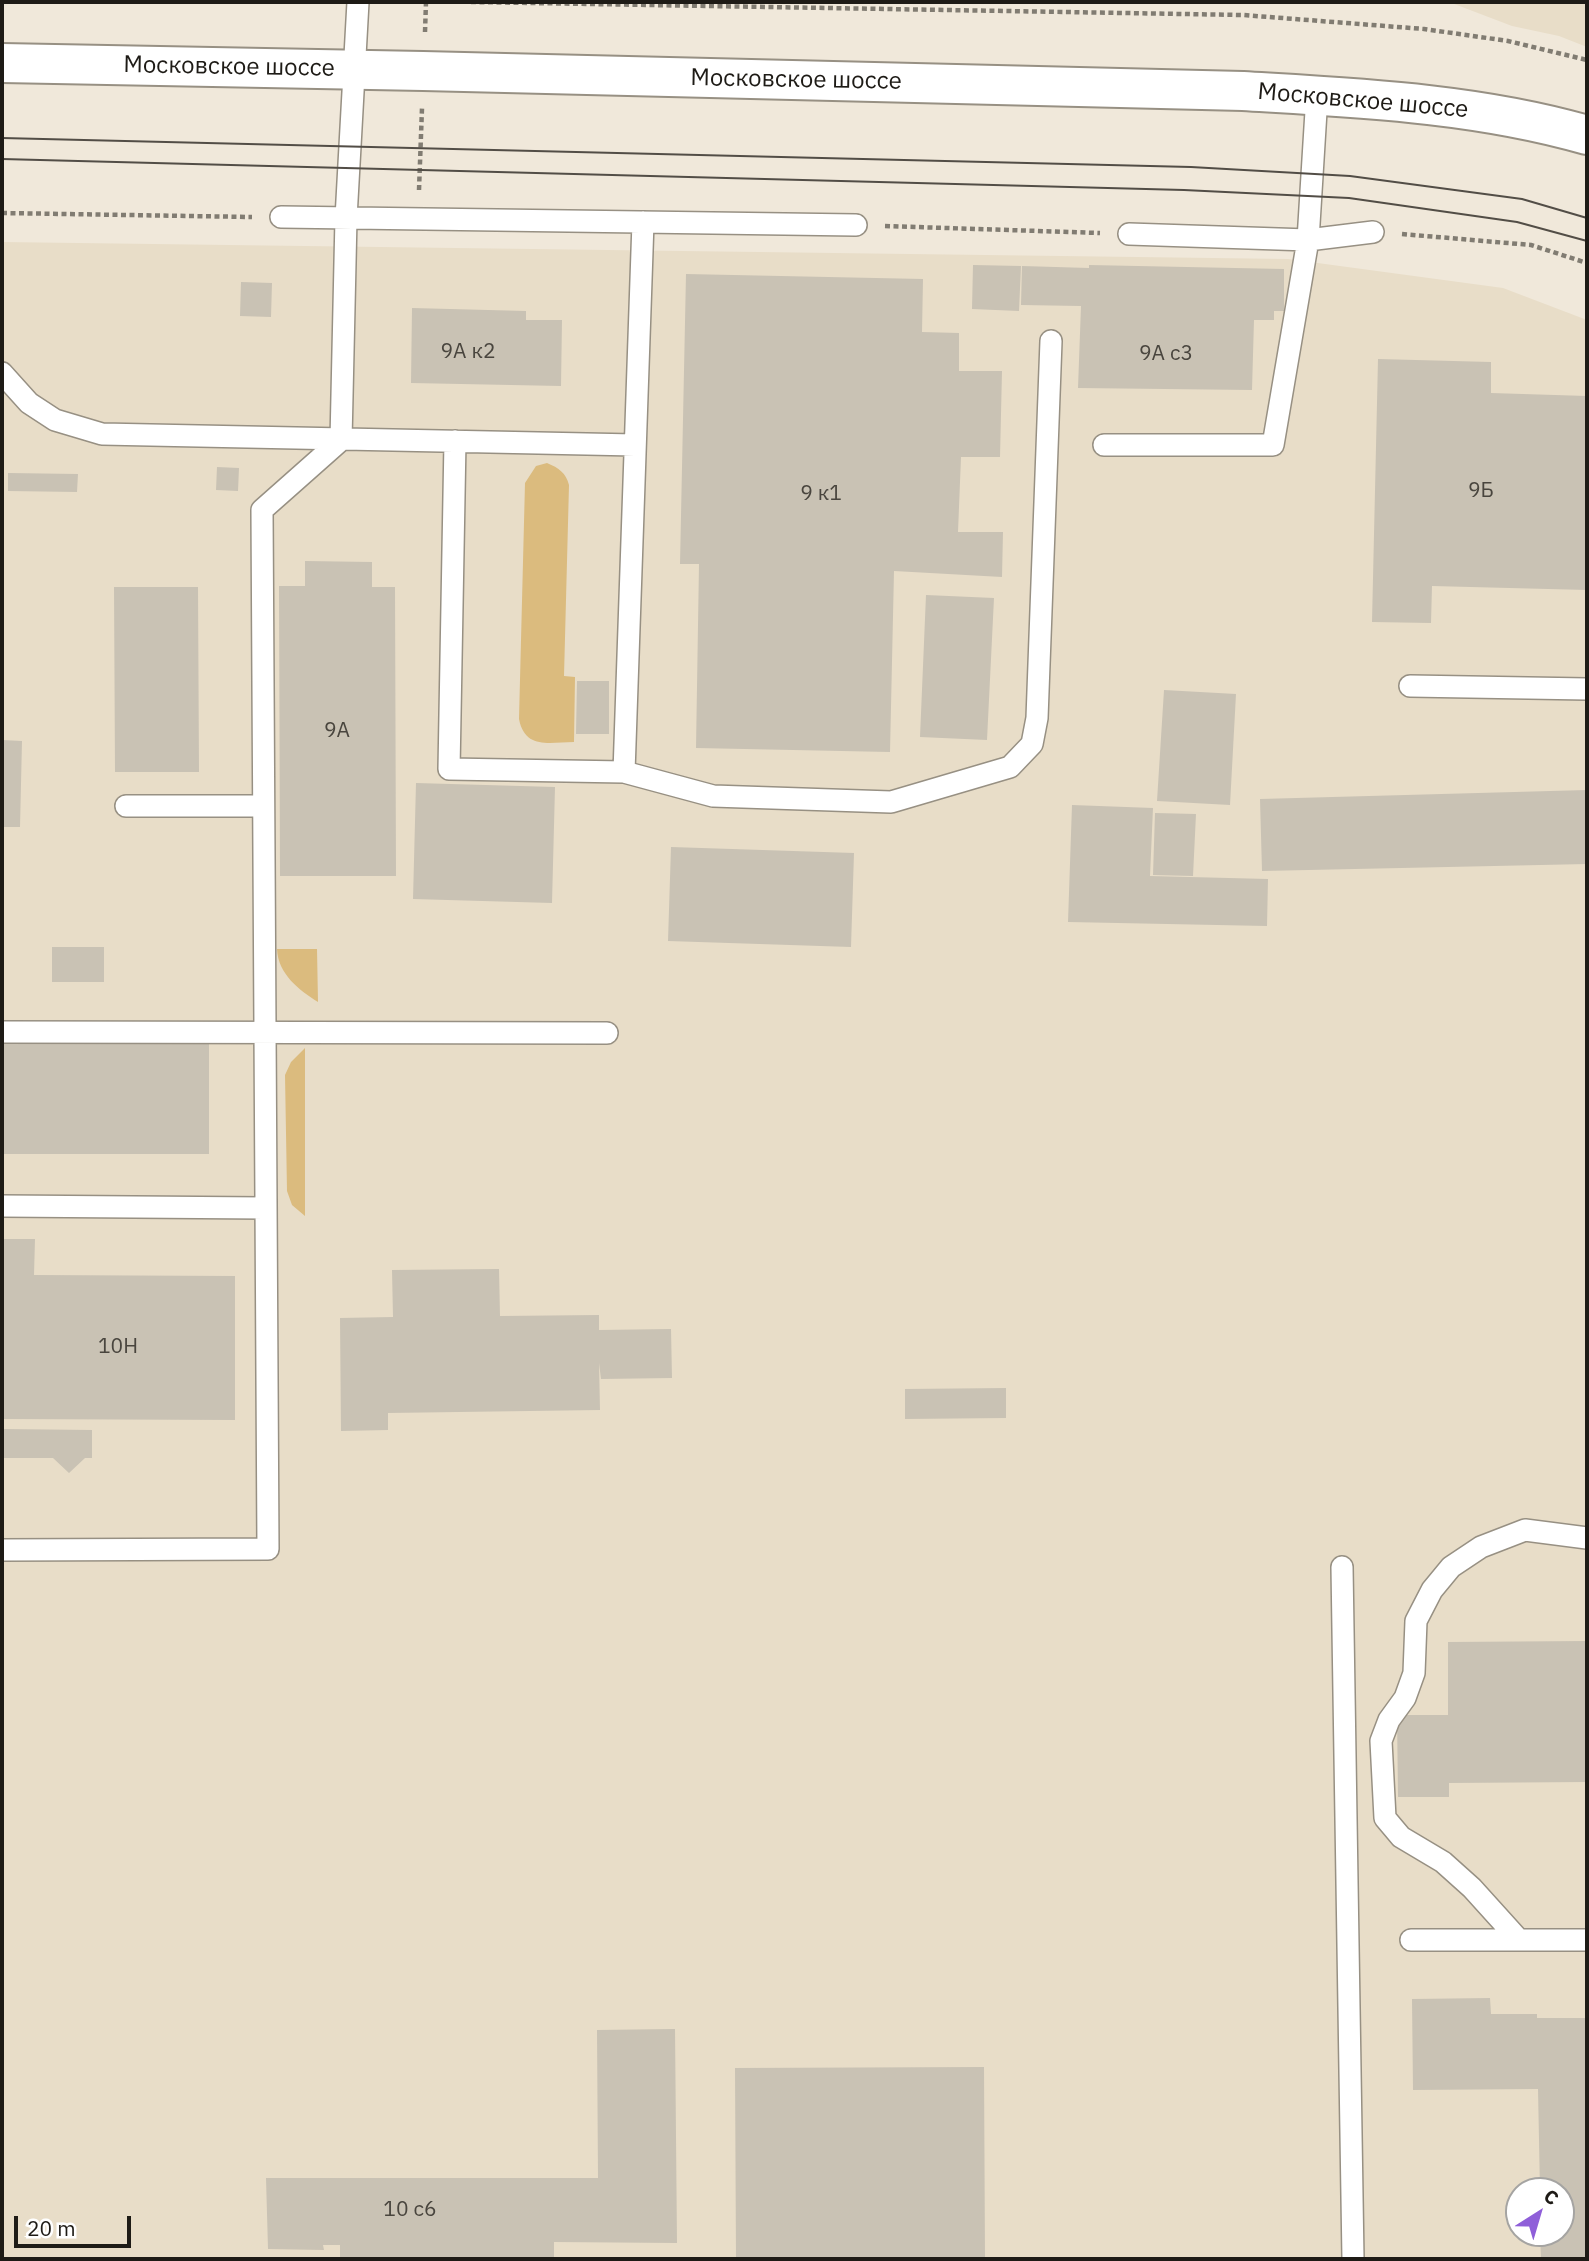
<!DOCTYPE html>
<html>
<head>
<meta charset="utf-8">
<style>
	body { margin:0 }
	#map { position:relative; width:1589px; height:2261px; overflow:hidden; background:#f0e8da; font-family:"IBM Plex Sans",sans-serif }
	canvas { display:block }
	.frame { position:absolute; inset:0; border:4px solid #1e1b16; pointer-events:none }
	.north { position:absolute; left:1505px; top:2177px; width:70px; height:70px; box-sizing:border-box; background:#fff; border:2px solid #a5a4a2; border-radius:50%; rotate:37deg; font-size:19px; font-weight:700; line-height:28px; text-align:center; color:#1e1b16 }
	.north::after { content:''; display:block; margin:auto; width:24px; height:32px; background:#8f5fd9; clip-path:polygon(50% 0,100% 100%,50% 72%,0 100%) }
	.scale { position:absolute; left:14px; top:2216px; width:117px; height:32px; box-sizing:border-box; border:4px solid #1e1b16; border-top:0; padding-left:9px; font-size:21px; line-height:24px; white-space:nowrap; color:#1e1b16; -webkit-text-stroke:5px #fff; paint-order:stroke }
</style>
</head>
<body>
<div id="map">
<canvas width="1589" height="2261"></canvas>
<div class="frame"></div>
<div class="north">С</div>
<div class="scale">20 m</div>
</div>
<script>
const c = document.querySelector('canvas').getContext('2d');
c.lineJoin = 'round';
function fill(path, color) { c.fillStyle = color; c.fill(path, 'evenodd'); }
function strokePath(path, color, width, dash) { c.strokeStyle = color; c.lineWidth = width; c.lineCap = dash ? 'butt' : 'round'; c.setLineDash(dash || []); c.stroke(path); }
function write(font, color, halo, rows, align = 'center') {
  c.font = font + ' "IBM Plex Sans",sans-serif'; c.lineWidth = 5; c.setLineDash([]); c.textBaseline = 'middle'; c.strokeStyle = halo; c.fillStyle = color; for (const [text, x, y, turn = 0] of rows) {
    c.save(); c.translate(x, y); c.rotate((+turn || 0) * Math.PI / 180); c.textAlign = isNaN(turn) ? turn : align; if (halo) c.strokeText(text, 0, 0); c.fillText(text, 0, 0); c.restore();
  }
}
fill(new Path2D(`
	M1449,2H1587V47L1559,36L1512,26Z
	M2,242L1288,259L1503,288L1587,320V2259H2ZM1519,2191H1561V2233H1519Z`), '#e8ddc8');
fill(new Path2D(`
	M547,463C559,468 566,473 569,485L564,676L575,677L574,742C550,742 525,750 519,719L525,483L536,466Z
	M277,949H317L318,1002C299,990 278,974 277,949Z
	M305,1048V1216L292,1205L287,1191L285,1075L291,1062Z`), '#dbbb7e');
fill(new Path2D(`
	M973,265L1021,266L1019,311L972,309Z
	M1089,265L1284,269V311H1274V320H1254L1252,390L1078,388L1081,306L1021,305L1022,266L1089,268Z
	M686,274L923,279L922,332L959,333V371H1002L1000,457H961L958,532H1003L1002,577L894,571L890,752L696,748L699,564H680Z
	M241,282L272,283L271,317L240,316Z
	M412,308L526,311V320H562L561,386L411,383Z
	M1378,359L1491,362V393L1587,396V590L1432,586L1431,623L1372,622Z
	M217,467L239,468L238,491L216,490Z
	M8,473L78,474L77,492L8,491Z
	M305,561L372,562V587H395L396,876H280L279,586H305Z
	M114,587H198L199,772H115Z
	M926,595L994,598L987,740L920,737Z
	M577,681H609V734H576Z
	M1164,690L1236,694L1230,805L1157,801Z
	M2,740L22,741L20,827H2Z
	M416,783L555,787L552,903L413,899Z
	M1587,790V864L1262,871L1260,799Z
	M1072,805L1153,808L1150,876L1268,879L1267,926L1068,922Z
	M1155,813L1196,814L1193,876L1153,875Z
	M671,847L854,853L851,947L668,941Z
	M52,947H104V982H52Z
	M2,1042H209V1154H2Z
	M2,1239H35L34,1275L235,1276V1420L2,1419Z
	M499,1269L500,1316L599,1315V1330L671,1329L672,1378L601,1379L599,1363L600,1410L388,1413V1430L341,1431L340,1318L393,1317L392,1270Z
	M1006,1388V1418L905,1419V1389Z
	M2,1429L92,1430V1458H85L69,1473L53,1458H2Z
	M1587,1641V1782L1449,1783V1797H1398L1397,1715H1448V1642Z
	M1490,1998L1491,2014H1537V2018H1587V2259H1541L1540,2233H1561V2191H1540L1538,2089L1413,2090L1412,1999Z
	M675,2029L677,2243L554,2242V2259H340V2245H323L324,2250L268,2249L266,2178H598L597,2030Z
	M984,2067L985,2259H736L735,2068Z`), '#c9c2b4');
const lane = new Path2D(`
	M281,217L856,225
	M1129,234L1308,240L1373,232
	M2,373L29,403L55,420L102,434L635,445
	M455,441L449,769L624,772L643,222
	M1104,445H1273L1308,240L1317,95
	M1410,686L1587,689
	M624,772L713,796L891,802L1010,767L1032,744L1037,718L1051,341
	M126,806H263
	M2,1032L607,1033
	M2,1206L265,1208
	M2,1550L268,1549L262,510L341,440L346,218L358,2
	M1342,1567L1353,2259
	M1411,1940H1587
	M1519,1940L1472,1888L1443,1862L1401,1837L1385,1818L1381,1741L1389,1720L1405,1698L1414,1673L1416,1621L1432,1590L1451,1567L1481,1547L1525,1530L1587,1538`);
const primary = new Path2D(`
	M2,63L423,71L1243,91C1358,98 1476,103 1587,135`);
strokePath(lane, '#979083', 24);
strokePath(primary, '#979083', 42);
strokePath(new Path2D(`
	M471,2L1243,15L1424,29L1508,41L1587,60
	M425,32L426,2
	M419,190L422,108
	M2,213L252,217
	M885,226L1100,233
	M1402,234L1531,245L1587,263`), '#817c72', 4.5, [5, 3.5]);
strokePath(lane, '#fff', 21);
strokePath(primary, '#fff', 38);
strokePath(new Path2D(`
	M2,138L1191,167L1350,176L1522,199L1587,218
	M2,159L1184,190L1349,198L1517,222L1587,241`), '#524d46', 2);
write('21px', '#49453e', null, [
	["9А к2",468,352],
	["9А с3",1166,354],
	["9Б",1481,491],
	["9 к1",821,494],
	["9А",337,731],
	["10Н",118,1347],
	["10 с6",410,2210]
]);
write('24px', '#1e1b16', '#fff', [
	["Московское шоссе",229,67,1],
	["Московское шоссе",796,80,1],
	["Московское шоссе",1363,101,5]
]);
</script>
</body>
</html>
